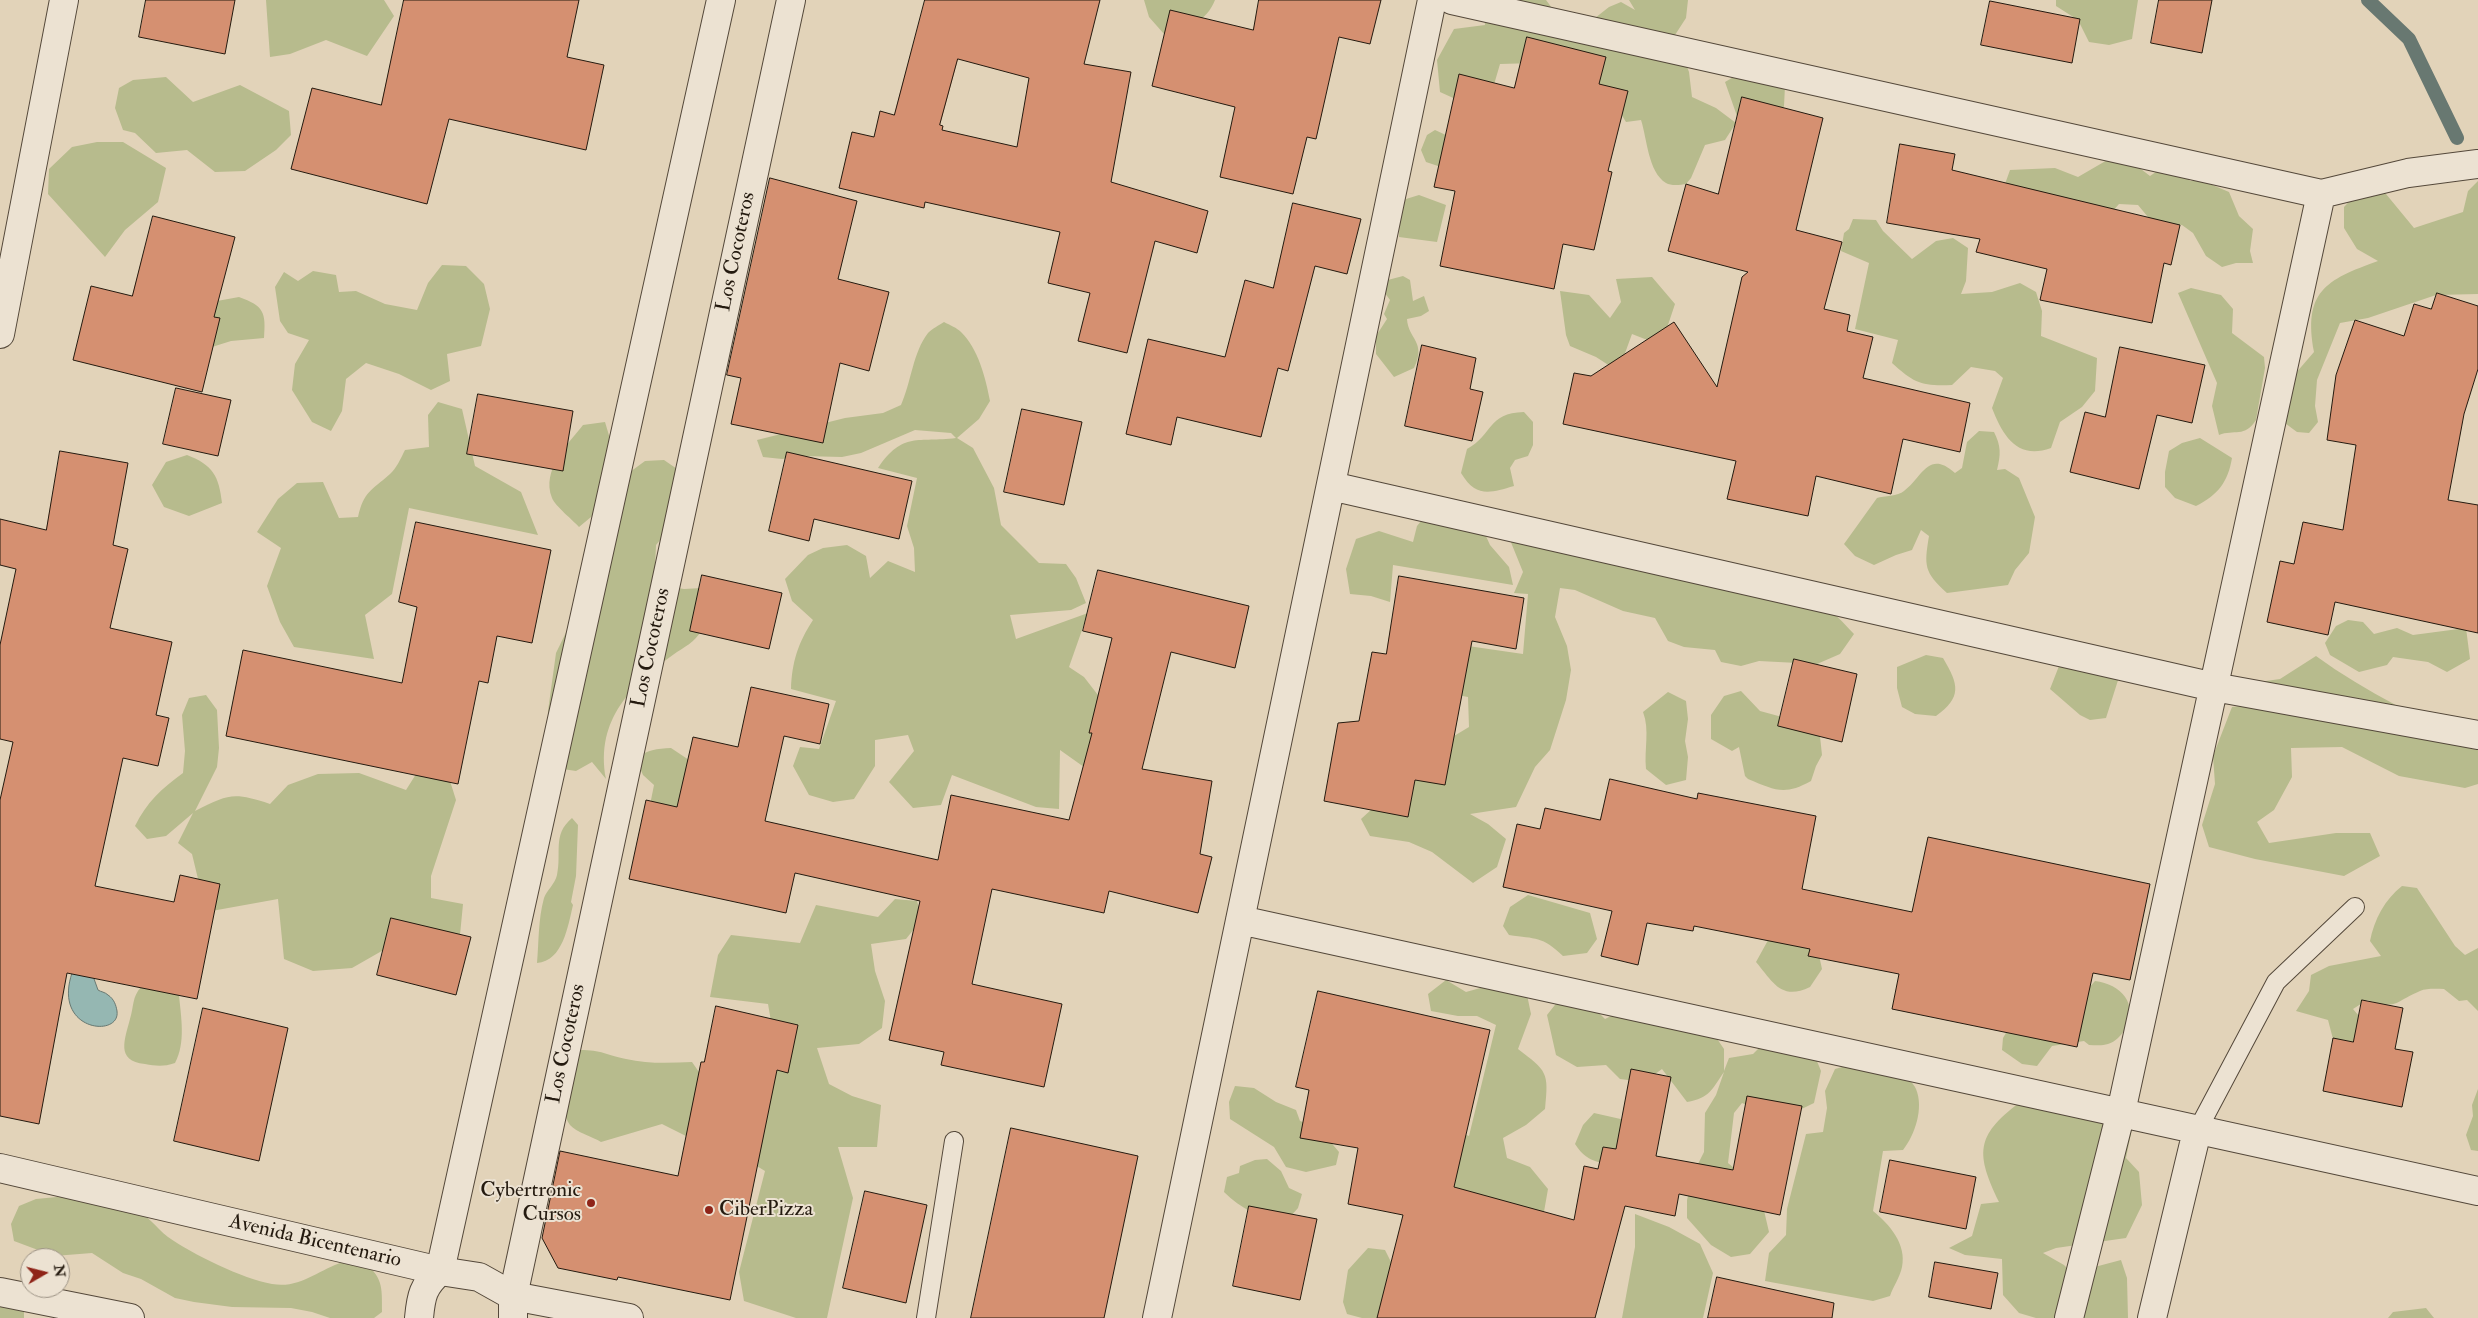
<!DOCTYPE html>
<html>
<head>
<meta charset="utf-8">
<style>
	body { margin:0 }
	#map { position:relative; width:2478px; height:1318px; overflow:hidden; background:#e2d3b9; font-family:"IM FELL Double Pica",serif }
	canvas { display:block }
	.north { position:absolute; left:20px; top:1248px; width:50px; height:50px; box-sizing:border-box; background:#ece2d2; border:1px solid #9c9284; border-radius:50%; rotate:82deg; font-size:14px; font-weight:700; line-height:20px; text-align:center; color:#241a0f }
	.north::after { content:''; display:block; margin:auto; width:18px; height:22px; background:#8f2418; clip-path:polygon(50% 0,100% 100%,50% 72%,0 100%) }
</style>
</head>
<body>
<div id="map">
<canvas width="2478" height="1318"></canvas>
<div class="north">N</div>
</div>
<script>
const c = document.querySelector('canvas').getContext('2d');
c.lineJoin = 'round';
function fill(path, color) { c.fillStyle = color; c.fill(path, 'evenodd'); }
function strokePath(path, color, width, dash) { c.strokeStyle = color; c.lineWidth = width; c.lineCap = dash ? 'butt' : 'round'; c.setLineDash(dash || []); c.stroke(path); }
function write(font, color, halo, rows, align = 'center') {
  c.font = font + ' "IM FELL Double Pica",serif'; c.lineWidth = 4; c.setLineDash([]); c.textBaseline = 'middle'; c.strokeStyle = halo; c.fillStyle = color; for (const [text, x, y, turn = 0] of rows) {
    c.save(); c.translate(x, y); c.rotate((+turn || 0) * Math.PI / 180); c.textAlign = isNaN(turn) ? turn : align; if (halo) c.strokeText(text, 0, 0); c.fillText(text, 0, 0); c.restore();
  }
}
fill(new Path2D(`
	M266,0H384L394,16L367,56L326,40L290,54L270,57Z
	M1144,0H1215C1207,21 1186,31 1164,34L1149,17Z
	M1483,0H1546L1555,12L1590,22L1609,7L1621,2L1635,10L1629,0H1688L1686,18L1675,35L1689,72L1692,97L1716,108L1736,123L1725,140L1705,145L1691,178L1686,184C1680,185 1671,186 1666,183C1648,172 1647,138 1641,120L1626,122L1610,96L1536,63L1500,64L1493,88L1473,107L1440,92L1437,60L1454,29L1485,25Z
	M2056,0H2138L2132,39L2109,45L2089,42L2078,20L2056,6Z
	M1742,72L1785,86L1784,106L1779,118L1759,123L1737,116L1725,82Z
	M166,77L193,102L240,85L289,111L291,135L276,150L245,171L215,172L187,150L156,153L135,133L123,130L115,108L119,88L133,80Z
	M1435,130L1448,136L1451,157L1438,166L1426,162L1421,150L1427,135Z
	M97,142H123L166,168L158,202L125,230L105,257L48,194L49,169L72,147Z
	M2109,159L2137,166L2150,176L2163,167L2182,170L2190,181H2203L2229,192L2239,216L2253,229L2250,251L2253,263H2236L2222,267L2206,256L2193,233L2182,225L2153,223L2138,205L2119,204L2112,212L2005,184L2010,170L2055,168L2078,177Z
	M2372,177L2414,228L2463,212L2468,191L2478,181V294L2436,295L2368,318L2340,323L2317,380L2315,406L2318,422L2309,433L2297,432L2278,418L2289,381L2314,352C2303,292 2325,280 2378,261L2357,249L2344,228V207Z
	M1419,195L1446,205L1437,242L1399,237L1400,207L1406,199Z
	M1853,219L1876,220L1883,231L1912,259L1936,241L1953,238L1968,248L1966,281L1961,294L1992,292L2020,283L2036,292L2042,311L2041,336L2097,358L2095,391L2082,407L2060,422L2051,448C2017,460 2003,436 1992,408L2003,378L1995,371L1971,367L1952,385C1922,386 1915,384 1892,363L1898,340L1855,329L1869,263L1841,251L1844,233L1849,229Z
	M442,265L466,266L484,284L490,309L481,346L447,354L450,381L431,390L399,374L366,363L346,379L342,411L331,431L312,422L292,390L295,364L309,340L288,333L280,321L275,287L284,272L298,281L313,271L336,275L339,292L356,291L385,304L417,310L428,283Z
	M1403,276L1410,280L1413,301L1424,296L1429,311L1421,316L1407,319C1408,339 1427,342 1414,368L1394,377L1376,354V336L1387,319L1384,314L1390,300L1382,289L1384,281Z
	M1652,277L1675,304L1664,337L1655,343L1632,334L1624,356L1610,366L1596,357L1570,346L1566,335L1560,291L1589,295L1610,318L1621,302L1616,279Z
	M2191,288L2221,295L2233,309L2232,333L2264,357L2265,368L2256,420C2245,438 2234,429 2219,435L2212,406L2217,383L2178,293Z
	M239,297C264,306 266,312 264,338L231,341L196,352L217,301Z
	M944,322C950,325 957,328 961,332C978,348 986,379 990,401L979,419L957,438L973,448L994,488L1001,525L1039,563L1066,564L1076,578L1086,603L1071,610L1010,615L1016,639L1088,613L1069,667L1084,677L1108,708L1091,772L1060,750L1059,809L1036,807L952,775L941,805L913,808L889,782L914,751L908,735L875,740V766L854,799L833,802L809,795L793,766L800,747L819,749L836,701L791,689C792,662 798,643 813,620L792,601L785,579L808,555L823,548L847,545L866,556L870,578L888,561L915,572L914,548L907,526L917,478L878,468C903,431 918,443 956,438L951,433L915,430L861,453L842,457L802,456L782,459L763,457L757,440L845,418L883,413L901,405C911,383 913,352 928,333C932,329 939,325 944,322Z
	M438,402L462,409L475,466L521,492L538,535L409,508L392,594L365,615L374,659L294,647L280,622L267,586L281,548L257,532L278,499L297,483L323,482L339,518L358,517C364,491 371,491 390,474C396,469 401,458 405,450L429,447L428,415Z
	M1524,412L1533,422V445L1528,456L1515,460L1510,468L1514,486C1490,493 1476,498 1461,473L1467,449C1493,435 1487,413 1524,412Z
	M605,422L614,452L597,512L579,527C573,520 555,506 552,498C541,470 568,444 583,425Z
	M1979,431L1994,432C2001,446 2001,454 1997,470L2005,469L2019,478L2035,517L2029,553L2015,570L2008,585L1947,593C1924,572 1924,566 1929,536L1921,530L1912,550L1896,555L1874,565L1855,556L1844,544L1877,498C1884,496 1898,496 1904,491C1922,478 1928,449 1955,473L1962,468L1967,442Z
	M2200,438L2232,458C2228,482 2218,495 2196,506L2175,498L2165,487V472L2169,451L2182,443Z
	M187,455C213,465 219,476 222,503L189,516L164,507L152,485L166,462Z
	M664,460L680,471L669,529L656,545L655,568L666,586L684,589L702,588C702,598 706,615 703,626C699,639 688,645 677,652C632,684 595,719 606,779L592,762L576,771L556,768L548,711L556,653L575,614L630,472L645,461Z
	M1441,497L1471,503L1490,545L1509,567L1513,585L1393,565L1390,602L1371,596L1350,594L1346,569L1356,539L1379,531L1413,542L1417,526Z
	M1524,519H1544L1583,553L1763,591L1770,601C1814,596 1825,602 1854,634L1840,654L1817,664L1759,661L1741,666L1721,662L1715,650L1684,647L1668,641L1655,618L1623,611L1575,590L1560,588L1555,617L1567,646L1571,670L1566,700L1550,750L1535,767L1516,807L1470,814L1488,824L1506,839L1497,867L1473,883L1432,852L1409,842L1370,836L1361,819L1449,739L1469,727L1468,697L1446,693L1468,646L1523,654L1528,594L1514,593L1523,572L1508,535Z
	M2348,620L2363,622L2374,634L2397,628L2413,635L2466,628L2470,659L2447,672L2428,662L2393,657L2387,665L2359,672L2330,655L2325,643L2336,626Z
	M1926,655L1943,658C1959,685 1962,697 1936,716L1915,714L1902,707L1897,688V667Z
	M2316,656C2367,693 2421,719 2478,744V784L2465,788L2399,776L2342,747L2291,748L2292,777L2274,810L2257,822L2269,843L2336,833H2370L2380,856L2344,876L2255,859L2209,847L2202,825L2215,784L2213,756L2232,707L2248,705L2259,682L2280,679Z
	M2091,664L2120,674L2106,718L2090,720L2080,715L2050,689L2059,666Z
	M1741,691L1760,711L1819,727L1822,755L1816,766L1811,781C1784,796 1775,790 1748,779L1745,776L1739,747L1732,751L1711,739V715L1724,696Z
	M1668,692L1686,701L1688,719L1685,741L1688,757L1686,780L1666,785L1646,769C1644,749 1650,730 1643,712Z
	M206,695L217,710L219,748L217,767L195,811C229,794 233,792 270,804L288,785L318,774L359,773L406,790L423,763L445,765L456,800L431,876V898L463,904L460,935L394,944L352,968L313,971L284,959L278,899L206,912L192,854L178,843L193,813L166,836L147,839L135,826C146,803 162,788 183,773L185,751L182,715L189,698Z
	M671,748L698,766L690,814L650,805L654,785L643,775L636,759C647,749 657,749 671,748Z
	M572,818L578,825L576,876L571,902L573,905C568,926 563,961 537,963C539,941 538,920 544,898C547,890 555,884 557,875C562,852 552,835 572,818Z
	M2402,886L2417,888L2455,946L2465,955L2478,948V1011L2467,1000L2459,1001L2444,989C2437,989 2427,988 2420,991C2394,1002 2398,1010 2367,1000L2353,1009L2365,1023L2366,1045L2333,1039L2328,1020L2296,1011L2309,991L2311,975L2329,966L2381,956L2370,941C2374,920 2385,899 2402,886Z
	M1528,895L1590,913L1597,939L1587,953L1563,956C1542,936 1536,939 1509,935L1503,926L1510,907Z
	M895,899L917,901L922,919L906,939L871,944L875,971L885,1001L882,1028L859,1044L817,1048L829,1084L852,1096L881,1105L877,1147H838L853,1198L827,1318H796L744,1301L739,1272L765,1171L737,1154L773,1033L768,1004L710,997L718,955L731,935L800,943L816,905L878,917Z
	M1772,933L1817,946L1822,969L1810,987C1781,1001 1773,982 1756,962Z
	M1446,980L1466,992L1491,985L1526,990L1531,1014L1518,1049C1547,1071 1549,1072 1545,1109L1526,1125L1503,1138L1507,1158L1530,1167L1548,1189L1542,1223L1443,1210L1450,1129L1469,1136L1496,1025L1477,1016H1458L1431,1011L1428,994Z
	M2095,981C2121,984 2139,1004 2125,1029C2122,1035 2115,1042 2108,1044C2102,1046 2095,1045 2089,1045L2084,1041L2052,1046L2037,1066L2022,1064L2002,1050L2003,1038L2013,1021L2079,999Z
	M141,987L179,995C181,1017 186,1043 175,1063C163,1067 156,1066 145,1064C115,1061 125,1039 130,1019C134,1006 132,997 141,987Z
	M1562,996L1583,997L1605,1019L1625,1009L1709,1027L1724,1049V1071L1729,1058L1753,1054L1768,1039L1812,1049L1821,1071L1814,1103L1785,1117L1766,1113L1742,1103L1734,1113L1728,1163L1759,1189L1769,1232L1750,1254L1731,1257L1711,1245L1687,1218V1200L1694,1172L1704,1152L1705,1113L1716,1095L1724,1072C1712,1089 1710,1098 1687,1102L1662,1069L1644,1082L1620,1079L1606,1065L1577,1067L1556,1055L1547,1015Z
	M580,1050C601,1050 607,1055 626,1059C647,1064 670,1063 692,1062L710,1088L705,1121L686,1136L662,1124L601,1142C593,1137 576,1132 570,1125C556,1106 570,1068 580,1050Z
	M1853,1064L1900,1070C1905,1076 1913,1082 1916,1089C1924,1108 1915,1135 1903,1150L1883,1151L1873,1211C1889,1224 1907,1244 1902,1267C1900,1277 1893,1287 1890,1296L1873,1301L1765,1281L1769,1253L1786,1235L1787,1209L1806,1134L1823,1132L1827,1108L1825,1091L1835,1069Z
	M1235,1086L1254,1088L1276,1102L1296,1110L1300,1121L1318,1127L1339,1152L1336,1165L1306,1172L1286,1167L1274,1147L1230,1119L1229,1102Z
	M2478,1089V1151L2471,1150L2466,1135L2473,1116L2472,1105Z
	M2019,1103L2133,1124L2126,1158L2139,1172L2142,1205L2126,1238L2056,1248L2043,1253L2064,1265L2072,1273L2121,1260L2127,1278L2128,1318H2036L2019,1313L2003,1295L2002,1259L1965,1255L1949,1248L1972,1236L1981,1204L1999,1202C1976,1154 1975,1136 2019,1103Z
	M1594,1113L1625,1120L1629,1165C1605,1163 1589,1166 1575,1144L1583,1125Z
	M1267,1159L1281,1171L1289,1188L1302,1194L1298,1208L1283,1225C1260,1217 1241,1209 1224,1192L1227,1177L1239,1173L1240,1166L1255,1160Z
	M57,1197C81,1198 109,1202 132,1209C149,1215 155,1227 168,1237C192,1254 243,1279 272,1284C300,1289 318,1270 343,1262C349,1260 356,1260 362,1260C383,1278 382,1285 382,1312L374,1318H330L312,1312L291,1308L232,1307L194,1302L175,1298L141,1279L123,1273L92,1253L54,1256L14,1241L11,1224L19,1206L36,1199Z
	M1635,1214L1669,1227L1700,1244L1713,1273L1703,1318H1622L1635,1247Z
	M1368,1248L1385,1250L1395,1270L1383,1318H1362L1347,1314L1343,1302L1348,1270Z
	M0,1287L24,1307V1318H0Z
	M2426,1308L2434,1318H2388L2393,1312Z`), '#b7bb8d');
const water = new Path2D(`
	M72,973L93,976L98,990C101,992 105,992 108,995C114,999 116,1005 117,1011C121,1038 52,1032 72,973Z`);
fill(water, '#95b7b2');
strokePath(water, '#687871', 1);
strokePath(new Path2D(`
	M2368,0L2409,39L2457,138`), '#687871', 14);
const building = new Path2D(`
	M146,0H235L225,54L139,37Z
	M404,0H579L567,57L604,65L586,150L449,119L427,204L291,169L312,88L381,105Z
	M925,0H1100L1084,64L1131,72L1111,182L1208,211L1197,253L1155,241L1127,353L1078,341L1090,293L1048,283L1060,232L925,202L924,208L839,188L852,132L874,137L880,111L894,115ZM958,59L1029,78L1017,147L942,130L943,126L940,125Z
	M1259,0H1381L1370,44L1339,37L1316,139L1307,137L1293,194L1220,177L1235,107L1152,86L1170,10L1253,30Z
	M2159,0H2212L2202,53L2151,43Z
	M1990,1L2080,19L2072,63L1981,45Z
	M1527,37L1606,57L1599,84L1628,91L1608,171L1612,172L1594,250L1563,244L1554,289L1440,266L1455,191L1434,187L1459,74L1514,88Z
	M1742,97L1823,118L1796,230L1842,242L1824,309L1850,315L1847,331L1873,337L1863,378L1970,403L1960,452L1903,439L1891,494L1816,476L1808,516L1727,499L1736,461L1563,424L1574,373L1591,376L1674,322L1717,387L1742,277L1748,272L1668,251L1686,184L1718,194Z
	M1900,144L1955,154L1952,170L2180,225L2171,265L2164,263L2152,323L2040,300L2047,269L1976,252L1980,239L1887,223Z
	M770,178L857,201L838,279L889,292L869,371L840,363L823,443L731,424L741,378L727,375Z
	M1293,203L1361,219L1347,274L1315,266L1288,371L1278,368L1261,437L1177,417L1171,445L1126,434L1148,339L1225,357L1245,280L1273,288Z
	M153,216L235,237L214,317L220,318L202,392L73,360L91,286L132,296Z
	M2437,293L2478,306V369L2464,414L2448,500L2478,505V633L2335,602L2328,635L2267,622L2280,561L2294,564L2303,522L2343,530L2356,445L2327,440L2336,375L2355,320L2404,336L2414,304L2431,309Z
	M1422,345L1476,358L1470,389L1483,392L1472,441L1405,426Z
	M2120,347L2205,365L2192,423L2157,415L2139,489L2070,472L2085,412L2105,417Z
	M176,388L231,400L218,456L163,444Z
	M478,394L573,411L563,471L467,454Z
	M1022,409L1082,422L1064,505L1004,492Z
	M60,451L128,463L113,545L128,549L110,628L172,642L156,715L169,718L158,766L123,758L95,886L174,902L180,875L220,884L197,999L67,973L39,1124L0,1116V800L13,742L0,739V645L16,569L0,565V519L46,530Z
	M787,452L912,481L899,539L814,519L809,541L769,531Z
	M416,522L551,550L532,643L497,636L488,683L479,681L458,784L226,736L243,650L402,683L417,607L399,602Z
	M1098,570L1249,606L1235,668L1171,652L1142,769L1212,781L1200,854L1212,857L1198,913L1109,891L1104,913L992,889L972,984L1062,1004L1044,1087L941,1065L944,1052L889,1040L920,901L795,873L786,913L629,879L646,800L677,807L693,737L738,747L751,687L829,704L820,744L784,736L765,821L938,860L951,795L1069,820L1092,733H1089L1112,638L1083,631Z
	M702,575L782,593L769,649L690,631Z
	M1399,576L1524,598L1516,649L1472,641L1445,785L1415,780L1408,817L1324,801L1338,723L1359,721L1372,652L1386,654Z
	M1794,659L1857,674L1842,742L1778,726Z
	M1610,779L1697,799L1698,793L1816,816L1802,889L1912,912L1928,837L2150,884L2130,980L2093,973L2077,1047L1892,1009L1899,974L1808,956L1810,949L1694,926L1693,931L1647,923L1638,965L1601,956L1612,911L1503,887L1517,824L1540,829L1545,808L1600,820Z
	M391,918L471,937L456,995L377,975Z
	M1318,991L1490,1030L1454,1187L1574,1220L1584,1166L1598,1169L1603,1147L1616,1149L1631,1069L1671,1077L1656,1156L1733,1170L1747,1096L1802,1106L1780,1215L1679,1194L1675,1216L1625,1206L1595,1318H1377L1403,1215L1348,1204L1358,1148L1300,1138L1309,1090L1296,1087Z
	M2362,1000L2403,1008L2395,1049L2413,1052L2402,1107L2323,1091L2333,1038L2353,1042Z
	M716,1006L798,1025L788,1073L777,1070L730,1300L618,1277L617,1280L558,1268L542,1238L560,1151L678,1176L701,1062H704Z
	M203,1008L288,1028L259,1161L174,1141Z
	M1011,1128L1138,1156L1104,1318H971Z
	M1890,1160L1976,1177L1966,1229L1880,1212Z
	M865,1191L927,1205L906,1303L843,1288Z
	M1249,1206L1317,1219L1300,1300L1233,1286Z
	M1935,1262L1998,1273L1991,1309L1929,1297Z
	M1717,1277L1834,1303L1832,1318H1708Z`);
fill(building, '#d59071');
strokePath(building, '#241a0f', 1);
const service = new Path2D(`
	M2197,1131L2276,982L2355,907
	M926,1318L954,1141`);
const minor = new Path2D(`
	M1452,0L2321,194L2408,173L2478,164
	M0,334L64,0
	M1331,486L2214,687L2478,735
	M1240,920L2478,1191
	M419,1318C421,1296 423,1286 440,1271L721,0
	M513,1318V1296L791,0
	M1157,1318L1432,0
	M2069,1318L2121,1112L2321,194
	M2152,1318L2197,1131`);
const tertiary = new Path2D(`
	M0,1168L440,1271L479,1277L513,1296L629,1318
	M0,1292L130,1318`);
strokePath(service, '#54483a', 20);
strokePath(minor, '#54483a', 30);
strokePath(tertiary, '#54483a', 30);
strokePath(service, '#ece2d2', 18);
strokePath(minor, '#ece2d2', 28);
strokePath(tertiary, '#ece2d2', 28);
for (const [x, y, r, color] of [
	[591,1203,5,"#8f2418"],
	[709,1210,5,"#8f2418"]
]) { const dot = new Path2D(); dot.arc(x, y, r, 0, 2 * Math.PI); c.fillStyle = color; c.fill(dot); strokePath(dot, '#ece2d2', 2); }
write('21px', '#241a0f', '#ece2d2', [
	["Los Cocoteros",737,252,-78],
	["Los Cocoteros",652,648,-78],
	["Los Cocoteros",567,1044,-78],
	["Avenida Bicentenario",315,1242,13]
]);
write('21px', '#241a0f', '#ece2d2', [
	["Cybertronic",581,1191],
	["Cursos",581,1215],
	["CiberPizza",719,1210,"left"]
], 'right');
</script>
</body>
</html>
